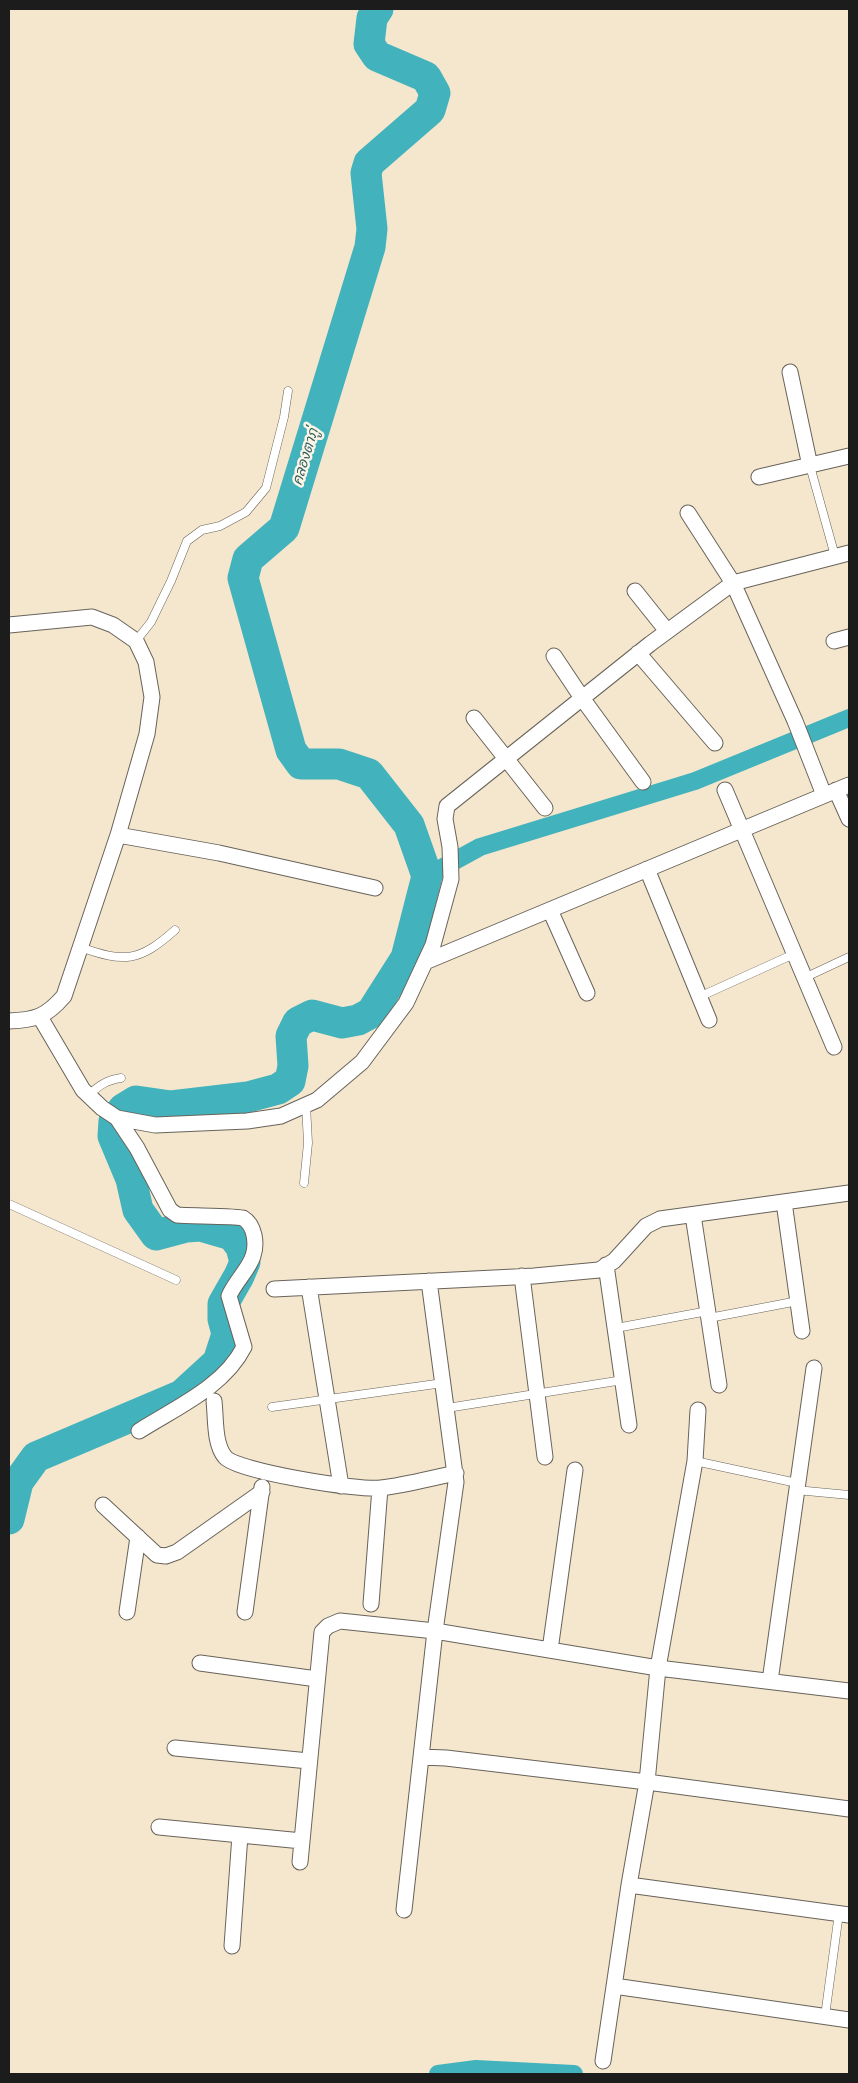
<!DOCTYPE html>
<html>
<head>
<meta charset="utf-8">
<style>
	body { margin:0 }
	#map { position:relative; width:858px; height:2083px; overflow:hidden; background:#f5e7cd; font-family:"Shantell Sans",sans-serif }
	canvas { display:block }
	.frame { position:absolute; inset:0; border:10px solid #1c1c1c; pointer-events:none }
</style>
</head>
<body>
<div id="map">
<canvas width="858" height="2083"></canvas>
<div class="frame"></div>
</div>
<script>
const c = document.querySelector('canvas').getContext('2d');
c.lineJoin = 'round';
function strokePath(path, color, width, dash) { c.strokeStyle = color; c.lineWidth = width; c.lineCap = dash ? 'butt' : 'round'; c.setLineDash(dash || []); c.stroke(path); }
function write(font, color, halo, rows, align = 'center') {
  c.font = font + ' "Shantell Sans","Playpen Sans Thai",sans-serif'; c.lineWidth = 5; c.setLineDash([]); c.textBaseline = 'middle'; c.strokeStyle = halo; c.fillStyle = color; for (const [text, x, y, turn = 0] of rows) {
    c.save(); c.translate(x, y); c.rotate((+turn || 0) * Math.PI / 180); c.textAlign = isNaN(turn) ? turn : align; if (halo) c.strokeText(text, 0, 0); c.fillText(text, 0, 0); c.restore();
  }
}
strokePath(new Path2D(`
	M427,876L480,847L695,781L849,718
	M438,2074L476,2069L574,2074`), '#42b2bc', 18);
strokePath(new Path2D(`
	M9,1519L18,1482L36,1457L182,1395L218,1362L227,1334L223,1319V1304L239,1276L245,1262L241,1247L232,1235L201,1226L186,1227L156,1235L138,1210L131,1179L113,1136L114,1121L123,1109L136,1101L171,1106L248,1097L278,1089L290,1081L293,1066L291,1036L298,1022L312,1015L342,1023L358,1020L371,1013L406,958L427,876L409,825L369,774L339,764H301L291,750L243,578L248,559L284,528L370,247L372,229L366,173L369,163L430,110L435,93L426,77L377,56L369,44L372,18L378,9`), '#42b2bc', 31);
const service = new Path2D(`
	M810,466L835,556
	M136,641L151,622L171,581L187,541L202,530L220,526L246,512L266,488L284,417L288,391
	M80,947C125,963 139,962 175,930
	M804,978L849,957
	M699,997L794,954
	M88,1095C99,1086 106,1080 121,1078
	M304,1183L308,1143L306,1105
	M9,1204L176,1280
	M709,1318L798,1301
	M616,1328L708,1311
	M272,1407L443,1383
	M447,1408L623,1380
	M695,1461L797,1483
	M796,1490L849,1495
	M825,2016L839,1913`);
const minor = new Path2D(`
	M790,372L810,466
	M759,477L849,456
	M688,513L733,583L795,721L824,795
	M635,591L667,631
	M9,625L92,617L113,625L136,641L146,662L152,697L147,734L118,835L64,996C46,1017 35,1020 9,1021
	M834,641L849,637
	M638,653L715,743
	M554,656L582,698L643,782
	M474,718L545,808
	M725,790L834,1047
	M836,790L849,819
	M118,835L219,853L375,888
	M647,869L709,1020
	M550,910L587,993
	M425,962L849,785
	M40,1017L83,1090L102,1108L117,1118L155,1125L247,1121L281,1116L317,1100L362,1062L406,1003L433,945L451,879L450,847L445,819L447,806L650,644L733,583L849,553
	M117,1118L137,1148L170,1210L177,1215C188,1216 238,1216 243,1218C255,1225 257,1244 253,1256C249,1269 235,1282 229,1296L244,1347C224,1387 175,1408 139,1431
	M784,1202L802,1331
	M693,1215L719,1385
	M606,1265L629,1425
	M522,1276L545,1457
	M309,1287L341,1486
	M274,1289L534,1276L599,1270L614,1261L646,1226L660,1219L849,1193
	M214,1401C216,1418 214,1444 225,1457C236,1471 359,1491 381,1488C406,1485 431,1478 456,1473
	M103,1505L157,1555L166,1556L177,1552L262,1492
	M371,1604L380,1488
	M127,1612L138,1537
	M245,1612L262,1487
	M550,1650L575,1470
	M200,1663L317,1679
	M770,1681L814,1368
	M175,1748L309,1761
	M421,1757L435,1631L456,1482L429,1281
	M159,1827L302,1841
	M300,1862L322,1632L328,1626L340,1621L435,1631L658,1668L849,1691
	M629,1885L849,1915
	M404,1910L421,1757L446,1758L647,1782L849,1809
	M232,1946L240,1835
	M614,1986L849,2020
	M603,2061L629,1885L647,1782L658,1668L695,1461L698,1410`);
strokePath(service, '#68635a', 9);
strokePath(minor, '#68635a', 17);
strokePath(service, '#fff', 8);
strokePath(minor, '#fff', 15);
write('italic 14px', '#2d6064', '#fcf5e5', [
	["คลองตาภู่",306,457,-73]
]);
</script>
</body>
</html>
